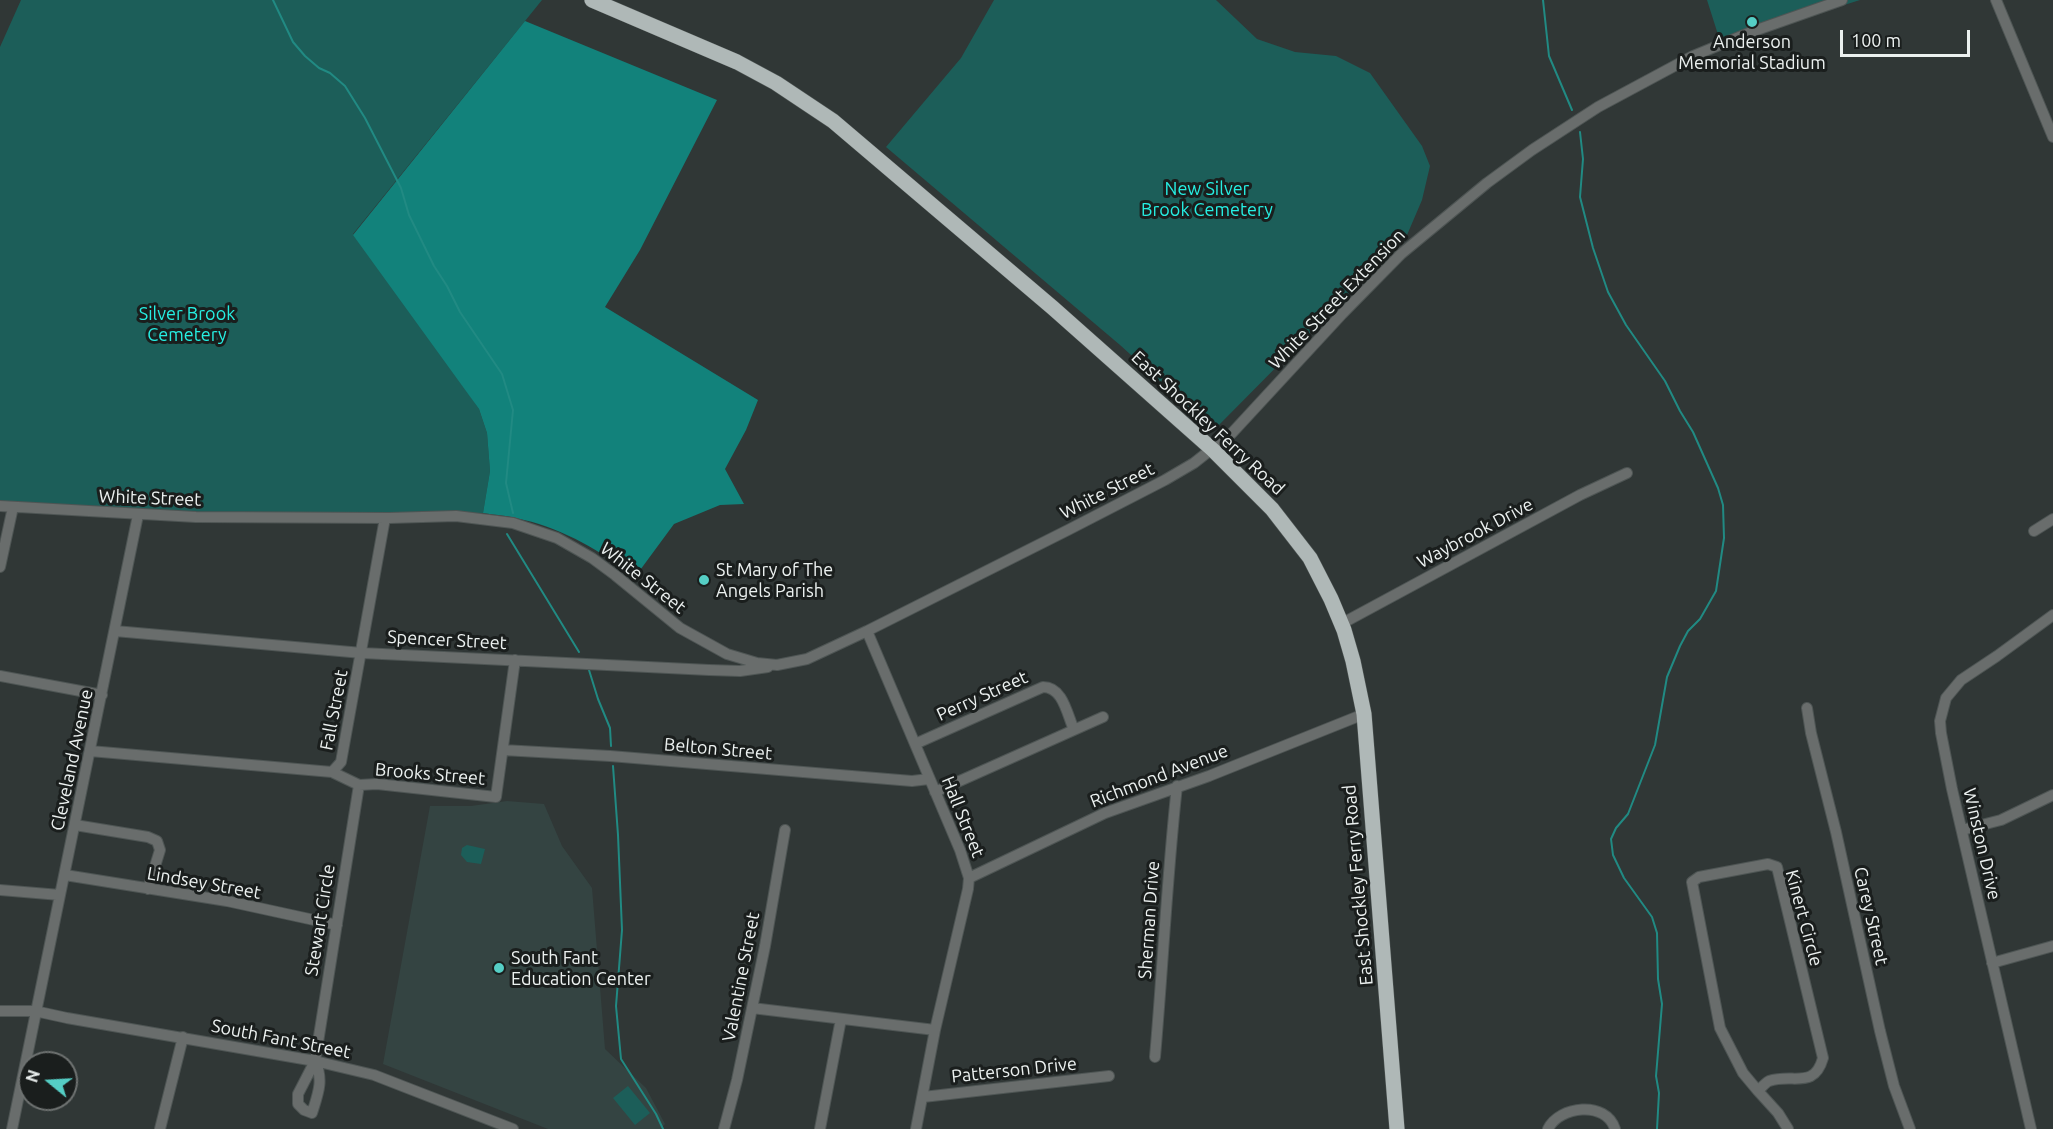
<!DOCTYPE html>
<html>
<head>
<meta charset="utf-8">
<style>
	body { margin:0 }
	#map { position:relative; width:2053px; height:1129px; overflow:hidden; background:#303736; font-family:Ubuntu,sans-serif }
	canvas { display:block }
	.north { position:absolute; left:18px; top:1051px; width:60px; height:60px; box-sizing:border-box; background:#1a1e1d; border:2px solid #6e7271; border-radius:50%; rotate:288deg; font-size:16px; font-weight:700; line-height:24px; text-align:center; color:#ecf1f0 }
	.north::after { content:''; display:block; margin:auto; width:21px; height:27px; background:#55cec5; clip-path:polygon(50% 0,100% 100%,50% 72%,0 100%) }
	.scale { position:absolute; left:1840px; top:30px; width:130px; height:27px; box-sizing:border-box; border:3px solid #ecf1f0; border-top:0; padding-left:8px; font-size:18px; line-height:21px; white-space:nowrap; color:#ecf1f0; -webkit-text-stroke:4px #1a1e1d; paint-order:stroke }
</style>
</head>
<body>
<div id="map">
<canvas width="2053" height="1129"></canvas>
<div class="north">N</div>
<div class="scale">100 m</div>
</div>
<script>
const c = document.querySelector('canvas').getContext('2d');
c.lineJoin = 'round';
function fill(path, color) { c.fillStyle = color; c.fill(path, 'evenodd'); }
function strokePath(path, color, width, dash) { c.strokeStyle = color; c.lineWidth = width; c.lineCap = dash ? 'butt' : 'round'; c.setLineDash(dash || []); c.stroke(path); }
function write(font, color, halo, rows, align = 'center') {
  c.font = font + ' Ubuntu,sans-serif'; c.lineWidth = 6; c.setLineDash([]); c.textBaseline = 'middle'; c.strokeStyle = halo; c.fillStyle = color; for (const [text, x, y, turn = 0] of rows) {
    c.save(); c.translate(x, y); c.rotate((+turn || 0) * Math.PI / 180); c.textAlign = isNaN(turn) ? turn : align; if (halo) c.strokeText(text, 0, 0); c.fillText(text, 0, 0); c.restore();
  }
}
fill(new Path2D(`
	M507,801L544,804L562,846L592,888L605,1049L646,1088L665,1124L660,1129H548L383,1064L430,806H471Z`), '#344442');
fill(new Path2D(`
	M21,0H542L353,234L436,346L479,409L487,433L490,471L483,513L245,515L0,502V47Z
	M994,0H1216L1257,39L1295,52L1336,56L1370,73L1422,146L1430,166L1422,200L1407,235L1214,430L1120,345L886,147L961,58Z
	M1707,0H1860L1721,44Z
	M467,845L485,849L481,864L467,862L461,855L462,848Z
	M628,1086L650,1113L635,1125L613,1098Z`), '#1c5e59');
fill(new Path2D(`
	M525,21L717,100L640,250L605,307L758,400L746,430L725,469L744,504L720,505L674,524L635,577C602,552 564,529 524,520C511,516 496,515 483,513L490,471L487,433L479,409L353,235Z`), '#12827b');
strokePath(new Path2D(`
	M273,0L293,42L305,56L319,68L330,73L345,86L365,118L401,188L409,215L434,266L447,286L460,312L502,374L513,410L506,483L513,513
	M1543,0L1549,56L1572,110
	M1580,132L1583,159L1580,197L1593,248L1608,292L1626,325L1665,381L1680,411L1693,432L1718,488L1723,505L1724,538L1716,591L1700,619L1688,631L1680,646L1667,677L1655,745L1628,814L1616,828L1611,839L1613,855L1624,878L1652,917L1657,933L1658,979L1662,1004L1656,1076L1659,1093L1657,1129
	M507,534L579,652
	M589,670L598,699L610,728L611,746
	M613,766L618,835L622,930L616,1006L621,1059L656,1114L663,1129`), '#218a83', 2);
const minor = new Path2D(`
	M1996,0L2053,137
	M0,506L196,517L389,518L456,516L513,523L557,538L592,558L615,575L680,628L727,654L757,663L777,665L807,659L867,631L1068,530L1165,480L1194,463L1232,433L1342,314L1401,254L1487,183L1532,150L1598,107L1693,56L1751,32L1842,0
	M2034,531L2053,519
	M0,567L13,507
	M1341,624L1580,495L1627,473
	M115,631L362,653L709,670L740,671L768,667
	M867,631L960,850L969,878L968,889L935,1030L916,1129
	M0,676L102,695
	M1807,708L1811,733L1836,832L1880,1031L1894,1086L1910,1129
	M915,744L1043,687C1063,687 1067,714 1074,730
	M503,750L610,756L912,781L929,779
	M90,751L332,772L341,762L385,518
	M332,772L359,785L377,784L496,797L515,660
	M935,792L1103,717
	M75,825L148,837L157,841L160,850L148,889
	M1962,830L2001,820L2053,795
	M1768,864L1777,867L1823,1058C1814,1090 1793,1073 1769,1081C1765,1083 1761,1088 1758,1091L1743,1073L1720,1028L1692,882L1699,877Z
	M65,875L227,901L337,925
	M969,878L1105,813L1209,776L1364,714
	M0,890L60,895
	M1992,963L2053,946
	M752,1008L935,1030
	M0,1011H35L67,1018L315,1061L374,1075L513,1129
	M1155,1057C1163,966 1167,876 1177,786
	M315,1061C324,1080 318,1094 312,1113L304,1110L298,1104V1094L315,1061L359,785
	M1758,1091L1778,1113L1788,1129
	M923,1097L1109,1076
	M12,1129L138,515
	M160,1129L183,1037
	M724,1129L737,1080L765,946L785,830
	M820,1129L841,1019
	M1548,1129C1559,1106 1606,1100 1615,1129
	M2031,1129L1952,789L1941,733L1940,721L1946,698L1961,680L1997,656L2053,615`);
const highway = new Path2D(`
	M592,0L737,62L776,83L833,121L1053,308L1213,450L1272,509L1310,558L1331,599L1344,630L1353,661L1364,714L1397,1129`);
strokePath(minor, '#4e5554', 12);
strokePath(highway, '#4e5554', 16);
strokePath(minor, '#696d6c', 10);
strokePath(highway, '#afb8b7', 15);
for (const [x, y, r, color] of [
	[1752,22,6,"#55cec5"],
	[704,580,6,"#55cec5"],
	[499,968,6,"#55cec5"]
]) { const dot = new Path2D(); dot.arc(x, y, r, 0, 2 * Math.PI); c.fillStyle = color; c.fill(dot); strokePath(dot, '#1a1e1d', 2); }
write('18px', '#ecf1f0', '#1a1e1d', [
	["Anderson",1752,42,"center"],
	["Memorial Stadium",1752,63,"center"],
	["St Mary of The",716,570],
	["Angels Parish",716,591],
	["South Fant",511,958],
	["Education Center",511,979]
], 'left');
write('18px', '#26eee2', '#1a1e1d', [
	["New Silver",1207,189],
	["Brook Cemetery",1207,210],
	["Silver Brook",187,314],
	["Cemetery",187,335]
]);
write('18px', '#ecf1f0', '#1a1e1d', [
	["White Street Extension",1337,299,-46],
	["East Shockley Ferry Road",1208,423,43],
	["White Street",1107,491,-27],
	["White Street",150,498,2],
	["Waybrook Drive",1475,533,-28],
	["White Street",643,578,38],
	["Spencer Street",447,640,3],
	["Perry Street",982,696,-24],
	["Fall Street",334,710,-79],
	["Belton Street",718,749,5],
	["Cleveland Avenue",72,760,-78],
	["Brooks Street",430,774,5],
	["Richmond Avenue",1159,776,-21],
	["Hall Street",963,817,68],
	["Winston Drive",1982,844,77],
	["Lindsey Street",204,883,10],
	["East Shockley Ferry Road",1358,885,-95],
	["Carey Street",1871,916,77],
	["Kinert Circle",1804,918,75],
	["Stewart Circle",320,920,-81],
	["Sherman Drive",1149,920,-86],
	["Valentine Street",741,977,-79],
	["South Fant Street",281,1039,11],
	["Patterson Drive",1014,1070,-6]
]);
</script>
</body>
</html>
